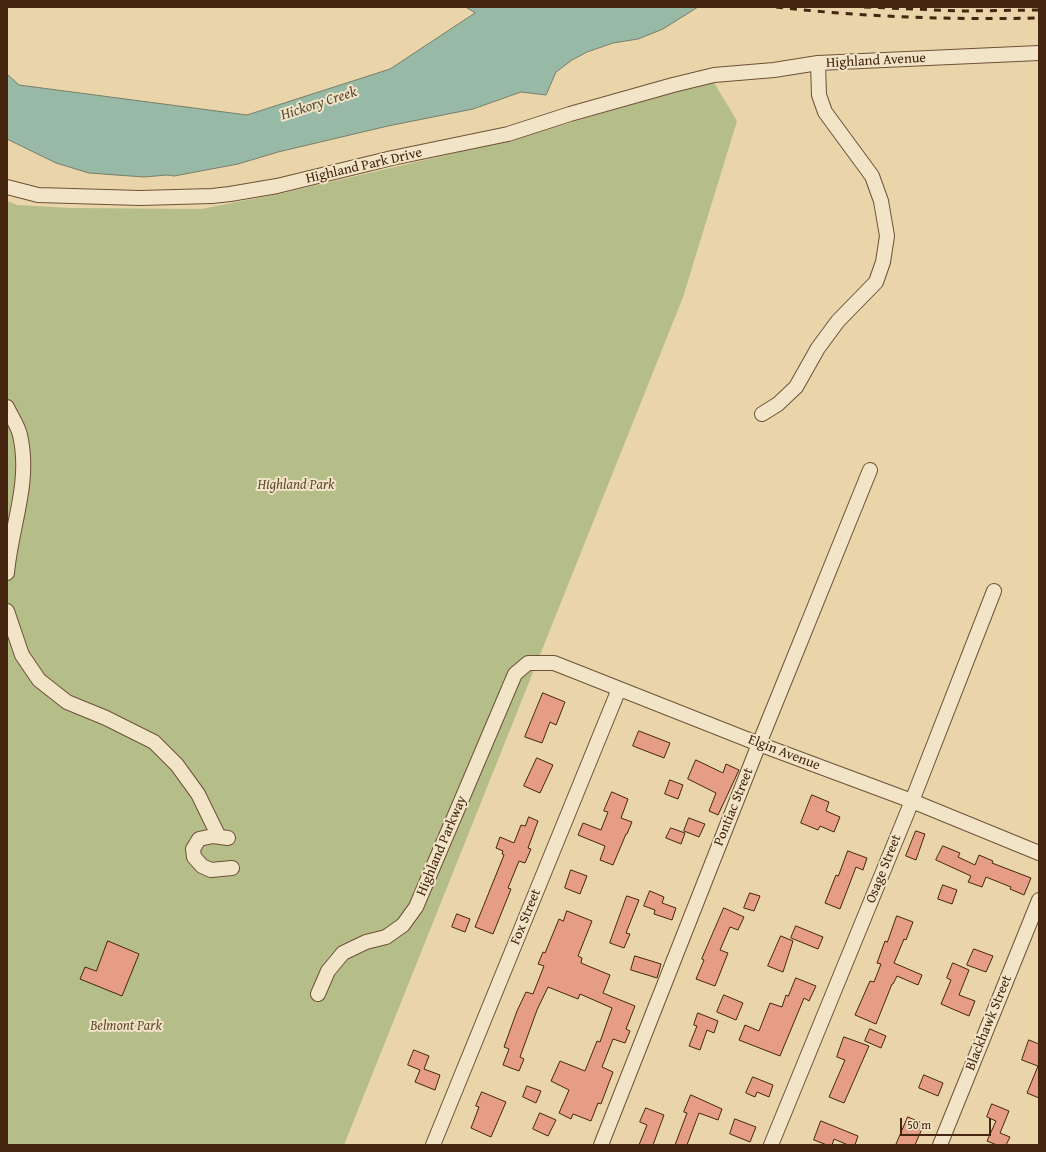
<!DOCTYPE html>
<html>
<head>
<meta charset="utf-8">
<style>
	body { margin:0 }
	#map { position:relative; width:1046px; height:1152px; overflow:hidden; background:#e9d5a9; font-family:"Gentium Book Plus",serif }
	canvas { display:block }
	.frame { position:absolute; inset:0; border:8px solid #45250f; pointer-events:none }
	.scale { position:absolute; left:900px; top:1118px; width:91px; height:18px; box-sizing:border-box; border:2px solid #45250f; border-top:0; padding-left:5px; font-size:12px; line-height:14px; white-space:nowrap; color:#45250f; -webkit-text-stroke:3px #f1e4c7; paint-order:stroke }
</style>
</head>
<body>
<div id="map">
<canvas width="1046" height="1152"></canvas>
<div class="frame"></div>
<div class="scale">50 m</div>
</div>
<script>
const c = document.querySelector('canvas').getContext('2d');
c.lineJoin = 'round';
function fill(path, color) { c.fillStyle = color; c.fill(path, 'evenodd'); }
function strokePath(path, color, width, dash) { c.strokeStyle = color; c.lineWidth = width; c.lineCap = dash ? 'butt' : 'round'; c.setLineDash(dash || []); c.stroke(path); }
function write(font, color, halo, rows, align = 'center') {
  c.font = font + ' "Gentium Book Plus",serif'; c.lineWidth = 4; c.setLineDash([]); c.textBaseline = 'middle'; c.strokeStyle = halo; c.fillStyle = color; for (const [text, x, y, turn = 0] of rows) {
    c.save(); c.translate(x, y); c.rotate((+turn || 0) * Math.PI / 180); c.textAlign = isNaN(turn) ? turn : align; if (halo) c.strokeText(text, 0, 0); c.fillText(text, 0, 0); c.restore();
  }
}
fill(new Path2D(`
	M713,81L737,121L683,297L344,1145H7V201L17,205L70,208L201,209L283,193L511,140Z`), '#b5bd89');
const water = new Path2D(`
	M466,7H698L663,29L638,39L613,43L587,52L572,60L556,72L546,95L521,92L473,109L388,126L278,152L238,164L174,176L167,175L144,177L89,173L56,163L7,139V74L19,85L247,115L390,69L475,13Z`);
fill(water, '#98b9a5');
strokePath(water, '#777e69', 1);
const building = new Path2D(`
	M543,693L565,702L556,725L550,722L542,743L525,737Z
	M639,731L670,743L664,758L633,746Z
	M537,758L553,765L540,793L524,786Z
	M696,760L723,773L726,764L739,770L718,815L709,811L716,793L688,779Z
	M670,780L683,785L678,799L665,794Z
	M612,792L628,799L621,818L632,822L627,834H626L613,865L600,860L605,846L578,835L583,823L601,830L608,812L604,811Z
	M812,795L829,802L826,811L840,817L834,832L820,826L818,830L801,823Z
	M529,817L538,821L528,848L531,849L525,863L519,861L508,888L511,889L493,934L475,927L504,855L502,854L503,851L496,848L500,837L514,843L521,825L525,826Z
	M689,818L705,824L699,837L684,831Z
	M671,828L685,833L681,844L666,838Z
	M916,831L925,834L916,860L906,856Z
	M943,846L960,853L958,857L975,865L979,855L993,861L992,863L1031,878L1024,895L1010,889L1011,887L986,877L982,887L968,882L971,876L936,860Z
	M848,851L867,858L863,870L856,867L840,909L825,903L836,875L838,876Z
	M571,870L587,876L580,894L565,888Z
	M943,885L957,890L952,904L938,899Z
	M650,891L664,897L662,903L676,908L672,920L654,914L655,910L644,906Z
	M750,893L760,896L754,911L744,908Z
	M627,896L639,900L626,933L630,934L624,948L610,943Z
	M724,908L744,917L738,930L730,927L720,950L728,953L715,986L696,979L704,960L702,959Z
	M567,911L592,921L578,956L582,958L581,963L610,975L603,993L635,1006L626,1029L630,1031L625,1043L613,1039L602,1067L613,1072L601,1104L598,1103L591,1121L573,1114L571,1119L559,1113L569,1090L551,1081L560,1061L585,1071L597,1041L600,1042L612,1008L580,994L578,999L548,987L537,1010L520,1057L524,1059L519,1071L503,1065L509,1049L504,1047L517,1011L526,992L533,994L544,966L538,964L543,952L545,953L559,919L563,921Z
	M457,914L470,919L465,932L452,927Z
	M897,916L913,922L906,940L904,939L894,963L922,975L918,985L897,976L893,984H892L876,1024L855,1015L870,981L874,982L881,964L877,963L885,941L887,942Z
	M796,926L823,937L818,949L791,938Z
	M781,936L793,941L783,972L768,966Z
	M108,941L139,954L122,996L80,979L85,967L96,971Z
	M974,949L993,956L986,972L967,965Z
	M635,956L661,964L657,978L631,970Z
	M953,963L969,970L959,995L975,1001L969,1016L941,1004L951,980L947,978Z
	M796,978L816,986L809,1001L804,998L780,1056L739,1040L745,1025L759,1031L770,1003L782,1007L786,995L788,996Z
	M724,995L743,1003L736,1020L717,1012Z
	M698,1013L718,1021L714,1033L707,1030L700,1050L689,1046L697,1026L694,1025Z
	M870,1029L886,1036L881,1048L865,1041Z
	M844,1037L869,1046L844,1103L829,1097L845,1060L837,1057Z
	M1029,1040L1039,1044V1098L1027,1093L1038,1066L1022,1060Z
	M414,1050L429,1056L424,1069L440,1075L435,1090L415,1082L420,1070L408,1065Z
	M924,1075L943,1083L938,1096L919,1088Z
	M753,1077L773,1085L769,1097L757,1092L755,1097L746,1093Z
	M527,1086L541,1091L536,1103L523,1097Z
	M482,1092L506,1102L491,1137L471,1128L479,1107L476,1106Z
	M691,1095L722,1109L718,1120L699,1113L687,1145H675L687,1113L684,1112Z
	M992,1104L1009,1111L1000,1133L1010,1137L1006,1145H997L987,1141L996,1121L987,1117Z
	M646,1108L664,1115L653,1145H639L647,1125L640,1122Z
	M540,1113L556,1120L548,1136L533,1129Z
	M908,1117L924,1124L915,1145H896Z
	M735,1119L756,1127L750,1142L730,1134Z
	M821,1121L858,1136L855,1145H848L834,1139L832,1145H827L814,1140Z`);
fill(building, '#e59d86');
strokePath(building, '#45250f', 1);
const street = new Path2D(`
	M7,187L38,195L140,198L212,196L230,194L277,186L392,158L508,134L570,114L673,85L714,75L774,70L818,63L1039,53
	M7,407C11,416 18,426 20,435C31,483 11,526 7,573
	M762,414L778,404L796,387L818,348L838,321L876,282L883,262L887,236L881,201L872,176L825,112L819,95L818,63
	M7,611L22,655L39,680L67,702L106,718L154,742L177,765L198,794L219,837
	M228,838L213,836L199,839L193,849L194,857L202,866L211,870L232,868
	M318,994L328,971L343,953L366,942L386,937L403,925L416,907L515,674L528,663H554L759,744L912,801L1039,853
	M433,1145L619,689
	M601,1145L759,744L870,470
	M771,1145L912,801L994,591
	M940,1145L1039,900`);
strokePath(street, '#6e5136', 16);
strokePath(street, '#f1e4c7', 14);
strokePath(new Path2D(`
	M776,7C863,17 951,20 1039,18
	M864,7L961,11L1039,10`), '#45250f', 3, [7, 7]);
write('14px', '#45250f', '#f1e4c7', [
	["Highland Avenue",876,61,-3],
	["Highland Park Drive",364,166,-13],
	["Elgin Avenue",784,753,21],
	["Pontiac Street",734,807,-68],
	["Highland Parkway",442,846,-67],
	["Osage Street",884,869,-68],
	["Fox Street",526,917,-68],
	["Blackhawk Street",989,1023,-68]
]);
write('italic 14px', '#614b2e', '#f1e4c7', [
	["Highland Park",296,485],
	["Belmont Park",126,1026]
]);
write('italic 15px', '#5a4a34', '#f1e4c7', [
	["Hickory Creek",319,104,-18]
]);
</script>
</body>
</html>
